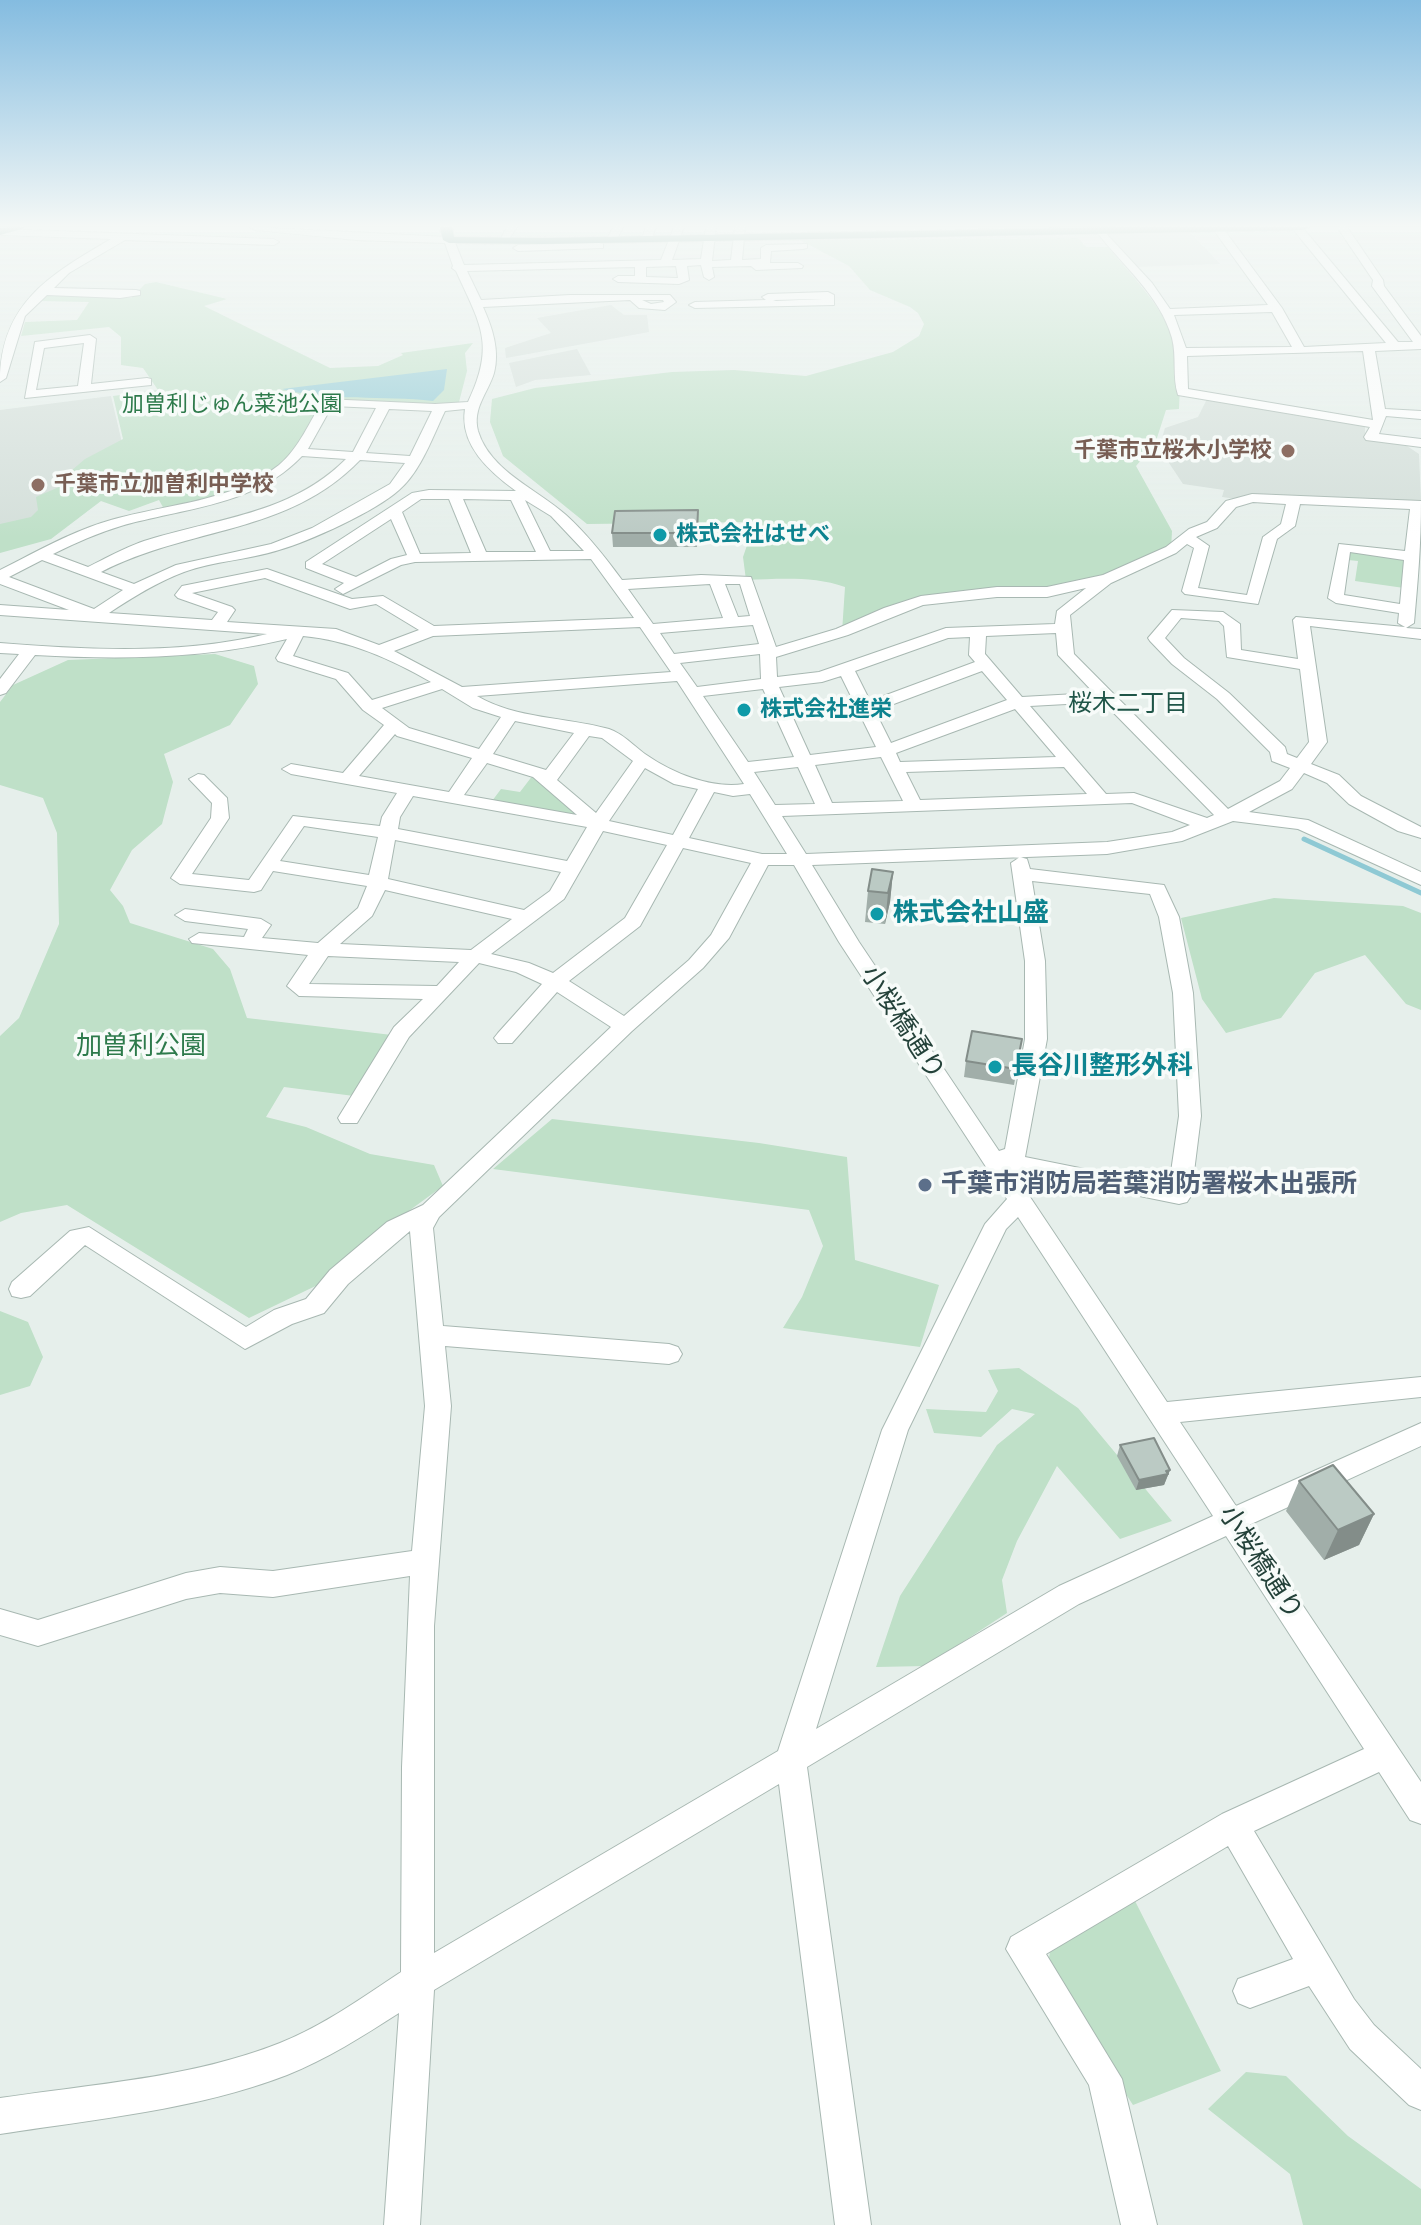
<!DOCTYPE html>
<html>
<head>
<meta charset="utf-8">
<style>
	body { margin:0 }
	canvas { display:block; background:#e6efeb }
</style>
</head>
<body>
<canvas width="1421" height="2225"></canvas>
<script>
const c = document.querySelector('canvas').getContext('2d');
c.lineJoin = 'round';
function fill(path, color) { c.fillStyle = color; c.fill(path, 'evenodd'); }
function strokePath(path, color, width, dash) { c.strokeStyle = color; c.lineWidth = width; c.lineCap = dash ? 'butt' : 'round'; c.setLineDash(dash || []); c.stroke(path); }
function write(font, color, halo, rows, align = 'center') {
  c.font = font + ' Arial,"Noto Sans JP",sans-serif'; c.lineWidth = 7; c.setLineDash([]); c.textBaseline = 'middle'; c.strokeStyle = halo; c.fillStyle = color; for (const [text, x, y, turn = 0] of rows) {
    c.save(); c.translate(x, y); c.rotate((+turn || 0) * Math.PI / 180); c.textAlign = isNaN(turn) ? turn : align; if (halo) c.strokeText(text, 0, 0); c.fillText(text, 0, 0); c.restore();
  }
}
fill(new Path2D(`
	M1103,232H1190L1220,264L1134,267Z
	M611,305L624,315H647L649,332L506,358L505,348L551,333L537,318Z
	M577,349L591,375L535,380L516,387L509,363Z
	M111,396L123,447L30,523L0,530V410Z
	M1207,399L1359,423L1365,426V438L1404,444L1419,454L1421,502L1325,498L1237,499L1222,497L1224,490L1183,484L1159,448L1165,428L1198,417Z`), '#d4dfda');
fill(new Path2D(`
	M1078,238L1086,247H1108C1157,306 1186,327 1179,409L1166,410L1155,444L1136,466L1172,531L1171,550L1108,579L1047,592L921,601L842,632L845,587C813,576 780,579 746,580L743,557L755,522L587,524L503,456L490,422L492,399L535,388L672,372L734,370L806,376L893,352L919,336L924,324L918,313L910,307L870,290L849,266L800,240Z
	M156,282L227,299L204,306L330,368L378,366L403,355L401,353L473,343L465,353L467,371L458,406L324,400C314,416 306,435 295,450C264,488 209,500 164,509L159,500L129,511L101,501L51,539L0,553V524L31,517L38,510L36,497L59,487L64,477L85,459L123,439L113,396L158,390L143,368L121,365V337L109,327L21,336L25,322L77,320L89,302L40,301L49,293L131,298L145,284Z
	M1349,550L1408,559L1404,588L1355,581L1358,561L1348,560Z
	M215,654L254,666L258,684L230,725L164,754L173,782L162,824L132,850L110,890L123,906L130,923L213,949L230,969L247,1018L392,1035L354,1096L284,1087L266,1117L306,1127L370,1154L434,1165L443,1186L395,1221L328,1280L249,1318L67,1205L21,1213L0,1222V1036L19,1018L59,924L57,833L43,798L0,785V702L13,685L68,660Z
	M533,775L578,812L571,815L492,801L501,789L520,792Z
	M1274,898L1403,906L1421,913V1010L1406,1004L1365,955L1315,973L1281,1018L1226,1033L1202,999L1181,918Z
	M552,1119L759,1143L847,1157L855,1260L939,1285L920,1347L783,1328L802,1297L823,1246L809,1210L493,1169Z
	M0,1311L28,1322L43,1357L30,1386L0,1395Z
	M1019,1368L1078,1408L1172,1521L1120,1539L1057,1466L1017,1541L1002,1580L1007,1613L926,1666L876,1667L900,1596L997,1445L1035,1414L1012,1409L981,1437L934,1433L926,1409L986,1412L998,1391L988,1370Z
	M1134,1899L1221,2071L1133,2105L1047,1973L1050,1951Z
	M1246,2072L1286,2076L1348,2136L1421,2189V2225H1303L1290,2174L1208,2109Z`), '#bfe0c8');
fill(new Path2D(`
	M447,369L444,390L433,401C383,395 330,402 282,389Z`), '#8ec9d4');
strokePath(new Path2D(`
	M1304,839L1421,893`), '#8ec9d4', 5);
const minor = new Path2D(`
	M250,227L449,237L454,240L464,265L661,260L674,227H684L672,260L701,259L706,227H716L712,261L731,260L735,227H745L742,260L761,259V248L766,245L807,244V248L803,249L771,251L770,263H798L803,266L802,268L756,270L751,266L712,267L714,277L709,280L704,277L701,265L687,266L689,280L679,284L618,282L613,279L618,276H635V267L467,271L481,300L570,295H670L676,302L665,310L639,308L630,300L483,307C492,327 500,350 494,373C488,393 472,408 478,431C490,471 537,489 566,515C587,534 605,557 622,580L701,575L751,577L776,647L836,629L884,608L921,596L997,587H1047L1103,575L1166,547L1189,529L1207,522L1226,501L1252,494L1421,501C1421,545 1418,579 1414,623L1406,628L1421,629V639L1310,626L1327,742L1311,764L1339,775L1361,796L1421,827V838L1398,831L1349,804L1327,783L1304,773L1292,789L1249,812L1308,820L1421,872V885L1298,829L1233,821L1182,841L1107,854L812,865L859,942L999,1151L1005,1149L1025,1039V961L1011,863L1020,857L1027,859L1030,869L1164,885L1179,917L1193,993L1201,1116L1191,1196L1187,1202L1179,1204L1012,1170L1167,1402L1421,1377V1397L1180,1422L1236,1506L1421,1423V1446L1249,1525L1421,1782V1824L1410,1820L1379,1772L1254,1831L1354,1999L1374,2025L1421,2069V2110L1409,2105L1350,2049L1309,1986L1250,2008L1238,2003L1233,1991L1238,1979L1293,1959L1228,1846L1046,1954L1122,2079L1157,2225H1121L1089,2085L1006,1949L1011,1937L1222,1814L1364,1749L1226,1536L1079,1604L807,1767L871,2225H835L779,1784L434,1990L420,2225H384L399,2013C363,2036 327,2059 287,2075C196,2110 96,2119 0,2134V2098C93,2084 192,2078 280,2043C323,2026 363,1997 401,1972L402,1767L410,1576L273,1597L220,1593L186,1599L38,1646L0,1635V1609L38,1620L186,1573L220,1567L273,1571L412,1551L425,1406L410,1231L348,1284L324,1313L292,1324L245,1349L85,1245L30,1296L21,1298L12,1296L9,1289L12,1282L70,1231L89,1227L246,1327L274,1310L306,1299L330,1270L387,1222L423,1205L611,1027L557,992L512,1043H498L494,1038L498,1033L542,984L516,972L479,963L409,1037L357,1123H341L338,1118L394,1027L423,999L299,996L287,986L308,955L192,943L189,939L199,933L244,937L248,929L185,921L175,915L185,909L261,919L271,925L262,938L318,943L358,908L367,886L273,871L261,890L254,892L180,884L171,878L211,818L212,803L189,779L198,774L204,775L227,798L229,818L192,874L249,880L293,816L380,826L382,817L397,793L291,774L282,769L291,764L343,773L384,725L363,710L336,679L278,661L276,658L287,639C203,659 121,660 35,655L6,693L0,695V679L19,654L0,653V643C89,650 180,655 267,634L0,615V605L69,610L0,584V570C36,552 72,531 111,520C166,504 233,502 279,465C300,447 309,422 324,399L435,404L468,402C496,344 480,324 456,271L452,268L453,266L445,243L356,240L255,230ZM676,266L678,278L646,277V267ZM642,300H663L664,302L651,304ZM332,406L376,408L353,452L308,449ZM389,409L432,411L410,456L366,453ZM465,409C459,445 490,472 516,491L429,490L412,493L306,562V568L344,583L335,589L343,594L401,565L415,562L591,559L634,618L434,626L383,596L352,599L267,569L182,586L175,595L178,598L218,612L212,620L109,613C133,597 157,582 184,572C214,561 248,560 279,550C310,541 376,511 399,490C421,471 433,436 445,411ZM302,456L346,459C290,515 216,518 144,541C124,548 106,558 88,567L53,554C75,543 98,533 121,526C183,508 255,506 302,456ZM360,460L405,463L390,484L312,528L271,544L176,565L134,584L101,572C190,526 288,535 360,460ZM421,499H449L471,553L420,554L402,512ZM463,499L511,500L536,552H486ZM525,500L551,516L584,551H550ZM1253,502L1286,504L1281,524L1263,537L1247,595L1198,588L1209,546L1196,537L1217,528L1236,507ZM1300,504L1410,509L1405,551L1339,544L1328,598L1336,603L1399,613L1398,623L1405,627L1296,617L1293,620L1298,659L1241,650L1240,624L1223,612L1172,610L1148,638L1150,641L1172,664L1217,699L1270,752L1272,761L1290,768L1280,781L1228,809L1074,654L1070,615L1111,583L1176,553L1187,544L1194,548L1182,591L1185,594L1258,604L1277,539L1295,526ZM391,519L407,555L391,559L356,577L322,564ZM1350,552L1404,560L1400,604L1344,595ZM42,560L123,590L94,609L9,577ZM265,578L350,609L376,604L419,630L379,645L336,629L227,622L235,610L232,607L192,593ZM710,584L723,618L653,624L628,589ZM725,584H740L750,616L738,617ZM1086,588L1057,611L1055,624L946,628L819,672L777,677L776,657L848,635L923,605L997,597H1047ZM1181,618L1219,621L1224,626L1227,657L1300,669L1309,742L1297,758L1287,754L1285,747L1229,693L1184,658L1165,638ZM753,625L759,644L674,654L660,633ZM640,627L671,672L462,687L394,651L433,636ZM1056,633L1058,655L1094,693L1022,697L985,654L986,636ZM303,636C349,640 391,659 431,682L372,700L348,673L293,656ZM970,637L969,655L975,662L870,701L855,671L948,638ZM760,654L761,679L697,687L680,663ZM982,671L1007,700L891,743L875,711ZM841,676L876,747L810,755L779,687L822,682ZM677,681L744,784C711,789 672,773 645,754C634,746 622,733 609,729C566,717 516,719 477,696ZM442,689L473,708L501,717L479,749L409,728L382,708ZM763,689L794,757L748,762L703,696ZM1103,702L1214,815L1207,818L1134,793L1106,794L1030,706ZM1015,709L1056,757L900,762L896,753ZM515,721L574,733L546,770L493,754ZM395,734L397,736L472,758L449,792L359,776ZM589,736L602,738L633,761L596,813L557,780ZM881,757L903,801L832,803L815,765ZM487,763L533,777L577,815L464,795ZM798,767L815,804L775,805L754,772ZM1064,767L1087,794L920,800L906,772ZM645,768L674,784L698,789L673,835L609,821ZM714,792L733,796L750,794L787,854H762L689,838ZM413,796L587,827L567,861L398,829L400,817ZM1132,803L1190,825L1172,832L1107,842L806,854L782,816ZM304,826L378,837L369,875L280,861ZM603,831L667,845L625,918L553,973L529,963L491,954L564,899ZM395,840L561,872L550,891L524,910L388,879ZM683,848L751,863L711,935L689,960L624,1016L569,981L640,926ZM768,865H794L839,942L1007,1199L985,1224L882,1430L778,1751L434,1953V1626L451,1406L445,1346L669,1364L678,1361L682,1354L678,1347L669,1344L443,1326L433,1228L439,1217L632,1031L703,968L729,938ZM1032,881L1150,894L1159,917L1173,993L1179,1116L1169,1186L1025,1157L1047,1039L1045,961ZM385,890L512,919L471,950L340,944L372,916ZM328,956L459,962L437,986L309,984ZM1018,1217L1213,1516L1059,1586L816,1729L908,1430L1006,1229Z
	M507,227H517L507,242H499Z
	M613,227H623L616,241L612,242L607,239Z
	M646,227H656L652,238L647,241L642,238Z
	M1100,227L1152,283L1170,309L1268,305L1213,229L1222,227L1282,308L1304,347L1386,343L1292,228L1302,227L1398,342H1413L1372,286L1373,280L1337,227H1347L1383,280L1384,286L1421,336V349L1375,351L1385,409L1421,411V419L1386,416L1379,434L1421,439V447L1366,440L1364,437L1370,427L1178,395C1172,377 1177,357 1172,338C1160,295 1122,265 1095,230ZM1272,312L1292,347L1186,348L1174,315ZM1363,351L1373,420L1188,389L1187,356Z
	M0,229L274,239L279,242L274,245L125,240L69,273L54,288L136,290L140,291V295L120,298L47,295L25,316L6,378L0,382C0,303 50,275 111,239L0,235Z
	M599,243L603,244V248L518,251L513,248L518,245Z
	M828,292L834,295V305L695,308L689,305L695,302L766,300L762,297L768,294ZM823,299L776,301L773,300Z
	M90,335L96,339L91,384L147,378L151,379V385L25,398L35,342ZM84,343L78,386L36,390L44,348Z`);
const highway = new Path2D(`
	M24,227L22,229L0,235V228Z
	M440,227H452L454,237L543,238L1122,227H1309L1303,230L543,244L449,243L443,240Z`);
strokePath(minor, '#a8b8b2', 2);
strokePath(highway, '#c2cac8', 2);
fill(minor, '#fff');
fill(highway, '#2f6f62');
fill(new Path2D(`
	M698,524L697,547H613L612,533Z
	M893,872L890,902L885,924L865,922L868,891Z
	M1022,1039L1014,1085L964,1077L966,1061Z
	M1120,1445L1170,1470L1164,1485L1136,1490L1117,1456Z
	M1299,1481L1374,1514L1359,1545L1324,1560L1286,1511Z`), '#a1aea9');
fill(new Path2D(`
	M893,872L890,902L885,924L888,893Z
	M1170,1470L1164,1485L1136,1490L1139,1480Z
	M1374,1514L1359,1545L1324,1560L1338,1530Z`), '#838d89');
const building = new Path2D(`
	M698,510L697,533H612L615,511Z
	M872,869L893,872L888,893L868,891Z
	M972,1031L1022,1039L1016,1069L966,1061Z
	M1154,1438L1170,1470L1166,1471L1168,1474L1139,1480L1120,1445Z
	M1333,1465L1374,1514L1338,1530L1299,1481Z`);
fill(building, '#bbcac4');
strokePath(building, '#838d89', 2);
const sky = c.createLinearGradient(0, 0, 0, 538);
sky.addColorStop(0, '#84bce0');
sky.addColorStop(0.42, '#f4f8f6');
sky.addColorStop(1, '#f4f8f600');
c.fillStyle = sky;
c.fillRect(0, 0, 1421, 538);
for (const [x, y, r, color] of [
	[1288,451,8,"#8d6e63"],
	[38,485,8,"#8d6e63"],
	[660,535,8,"#0f9aa8"],
	[744,710,8,"#0f9aa8"],
	[877,914,8,"#0f9aa8"],
	[995,1067,8,"#0f9aa8"],
	[925,1185,8,"#5c6f8a"]
]) { const dot = new Path2D(); dot.arc(x, y, r, 0, 2 * Math.PI); c.fillStyle = color; c.fill(dot); strokePath(dot, '#f7fbf9', 3); }
write('22px', '#2d7a4b', '#f7fbf9', [
	["加曽利じゅん菜池公園",232,405]
]);
write('bold 22px', '#785e54', '#f7fbf9', [
	["千葉市立桜木小学校",1272,451],
	["千葉市立加曽利中学校",54,485,"left"]
], 'right');
write('bold 22px', '#0d838f', '#f7fbf9', [
	["株式会社はせべ",676,535],
	["株式会社進栄",760,710]
], 'left');
write('24px', '#1f5548', '#f7fbf9', [
	["桜木二丁目",1128,704]
]);
write('bold 26px', '#0d838f', '#f7fbf9', [
	["株式会社山盛",893,914],
	["長谷川整形外科",1011,1067]
], 'left');
write('26px', '#24423a', '#f7fbf9', [
	["小桜橋通り",902,1023,57],
	["小桜橋通り",1260,1563,57]
]);
write('26px', '#2d7a4b', '#f7fbf9', [
	["加曽利公園",141,1047]
]);
write('bold 26px', '#4e5e75', '#f7fbf9', [
	["千葉市消防局若葉消防署桜木出張所",941,1185]
], 'left');
</script>
</body>
</html>
